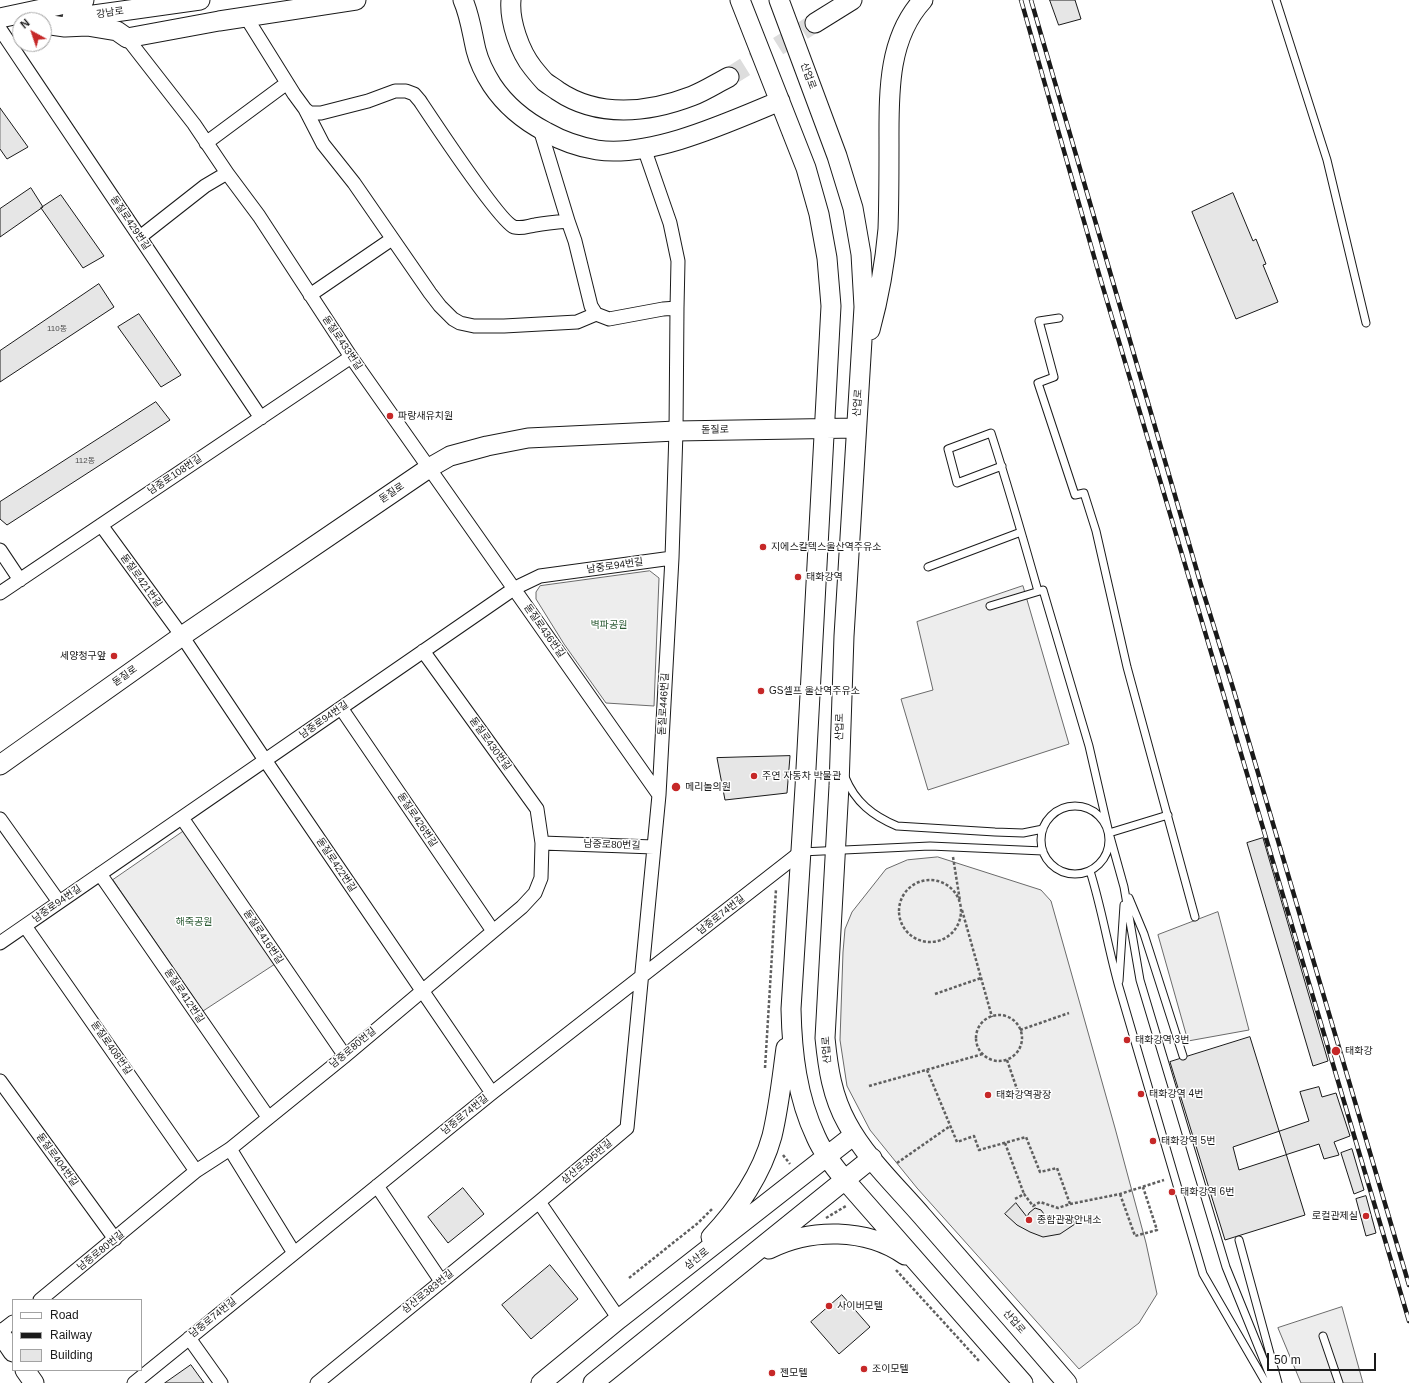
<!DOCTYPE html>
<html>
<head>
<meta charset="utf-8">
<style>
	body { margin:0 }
	#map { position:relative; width:1409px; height:1383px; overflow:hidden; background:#fff; font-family:Arial,sans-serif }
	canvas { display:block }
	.legend { position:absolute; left:12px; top:1299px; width:130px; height:72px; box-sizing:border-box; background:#fff; border:1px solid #a3a3a3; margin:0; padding:5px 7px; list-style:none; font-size:12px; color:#1a1a1a }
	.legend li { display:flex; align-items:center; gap:8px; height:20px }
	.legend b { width:20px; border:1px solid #a3a3a3 }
	.north { position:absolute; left:12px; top:12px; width:40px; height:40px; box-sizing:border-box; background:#fff; border:1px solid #a3a3a3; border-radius:50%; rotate:320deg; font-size:11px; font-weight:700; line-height:16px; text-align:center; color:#1a1a1a }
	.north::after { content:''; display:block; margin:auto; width:14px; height:18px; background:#c62828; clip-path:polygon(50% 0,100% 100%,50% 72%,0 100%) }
	.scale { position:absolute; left:1267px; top:1353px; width:109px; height:18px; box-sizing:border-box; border:2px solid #1a1a1a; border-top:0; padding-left:5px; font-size:12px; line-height:14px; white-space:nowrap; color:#1a1a1a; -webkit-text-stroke:3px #fff; paint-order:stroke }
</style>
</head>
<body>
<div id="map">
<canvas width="1409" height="1383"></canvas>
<ul class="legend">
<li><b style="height:5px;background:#fff"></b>Road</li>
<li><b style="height:5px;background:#1a1a1a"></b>Railway</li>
<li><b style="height:11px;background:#e6e6e6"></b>Building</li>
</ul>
<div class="north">N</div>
<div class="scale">50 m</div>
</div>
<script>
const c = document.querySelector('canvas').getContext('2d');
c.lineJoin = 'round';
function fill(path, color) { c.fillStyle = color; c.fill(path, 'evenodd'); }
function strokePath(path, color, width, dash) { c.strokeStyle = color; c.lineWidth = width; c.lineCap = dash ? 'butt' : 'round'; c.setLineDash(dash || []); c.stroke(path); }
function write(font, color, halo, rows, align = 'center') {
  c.font = font + ' Arial,"Noto Sans KR",sans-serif'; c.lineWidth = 3; c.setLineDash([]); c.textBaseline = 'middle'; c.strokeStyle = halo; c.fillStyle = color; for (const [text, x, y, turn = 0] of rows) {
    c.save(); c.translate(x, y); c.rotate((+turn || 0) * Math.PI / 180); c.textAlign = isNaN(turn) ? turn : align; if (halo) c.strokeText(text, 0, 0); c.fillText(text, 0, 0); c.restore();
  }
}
const built = new Path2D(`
	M650,571L659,578L654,706L606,703L564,644L536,599V592L540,586Z
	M1023,586L1069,744L928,790L901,699L933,690L917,622Z
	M184,831L275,964L203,1011L113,880Z
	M938,857L1041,890L1051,901L1115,1128L1146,1243L1157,1294L1139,1323L1079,1369L917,1188L870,1130L847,1086L840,1040L843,952L845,929L852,912L886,869L907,860Z
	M1218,912L1249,1030L1188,1041L1158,935Z
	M1342,1307L1363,1383H1301L1278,1328Z`);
fill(built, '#ededed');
strokePath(built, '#6a6a6a', 1);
const building = new Path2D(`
	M1050,0H1075L1081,19L1059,25Z
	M0,108L28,147L7,159L0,149Z
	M31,188L43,207L0,237V209Z
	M1233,193L1253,241L1256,239L1266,264L1263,265L1278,302L1236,319L1192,212Z
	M61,195L104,256L83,268L41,208Z
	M99,284L114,307L0,382V351Z
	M139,314L181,375L161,387L118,327Z
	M156,402L170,420L7,525L0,519V502Z
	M790,756L787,793L725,800L717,758Z
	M1263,838L1328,1061L1313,1066L1247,843Z
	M1250,1037L1305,1215L1225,1240L1170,1062Z
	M1319,1087L1322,1097L1336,1093L1350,1136L1334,1142L1339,1155L1324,1159L1319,1144L1239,1170L1233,1147L1309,1121L1300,1092Z
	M1352,1149L1364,1190L1354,1194L1341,1153Z
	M463,1188L484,1214L448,1243L428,1217Z
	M1366,1196L1376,1233L1366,1236L1356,1199Z
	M1016,1203L1027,1217L1029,1213L1035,1208L1041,1210L1047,1218V1221L1070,1215L1075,1224L1060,1234L1043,1237L1030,1232L1017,1225L1005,1214Z
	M550,1265L578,1299L531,1339L502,1305Z
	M842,1295L870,1327L839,1354L811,1322Z
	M191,1365L204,1383H165Z`);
fill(building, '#e6e6e6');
strokePath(building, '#1a1a1a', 1);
strokePath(new Path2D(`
	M729,77L815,23`), '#ddd', 19, [19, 10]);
const lane = new Path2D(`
	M1276,0L1327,160L1366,323
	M1059,318L1039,321L1054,377L1038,383L1075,495L1084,493L1096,531L1127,667L1195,917
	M1002,466L957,483L948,449L991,433C1008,486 1023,538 1038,591
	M928,567L1021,532
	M990,606L1043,590L1089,746L1109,833L1124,887L1140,980L1226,1267L1273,1383
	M845,777C855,802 873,816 897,826L995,832L1023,833L1043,829
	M1041 840a34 34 0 1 1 68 0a34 34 0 1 1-68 0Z
	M1109,833L1168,815
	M801,852L930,846L1043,851
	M1090,871C1102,909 1108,948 1119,987L1203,1274L1266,1383
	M1129,898L1144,934L1183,1056
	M1119,981L1124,905
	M1239,1240L1278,1383
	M1323,1336L1339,1383`);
const street = new Path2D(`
	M246,17L294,94L305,109L310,113H321L368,101L395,91H406L414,94L420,101C432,119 500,222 514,227C522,229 528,226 535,225C546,223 557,222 568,221L575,241L591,306L596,314L609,319L663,309L677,308L676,431L672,558L659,795L627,1128L539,1202L317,1383
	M0,29L261,418
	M127,38L194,124L227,173
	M305,109L323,144L354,183L430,293L440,306L453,319L460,323L474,326H504L577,322L596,314
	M540,129L568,221
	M206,143L287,83
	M644,148L670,223L678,261L677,308
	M140,237L205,186L227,173L259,216L351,357L659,795
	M310,295L392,239
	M101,525L182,636L265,760L492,1093
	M0,550L20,580
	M0,593L351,357
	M341,708L493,931
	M182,818L345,1056
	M0,819L59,902
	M542,843L654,847
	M100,874L268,1117
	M25,926L196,1171
	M0,943L515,588L540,576L672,558
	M0,1081L115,1239
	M230,1149L294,1253
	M377,1186L441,1281
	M539,1202L619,1319
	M40,1300L196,1171L230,1149L345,1056L522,907L535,893L541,878L542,843L537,809L423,651
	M0,1332L13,1322
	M189,1338L221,1383
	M134,1383L492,1093L801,852`);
const secondary = new Path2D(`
	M463,0C470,16 472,33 476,50C479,62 485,74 492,85C506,106 525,121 546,132C562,141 579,147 597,150C652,158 729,122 780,101
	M511,0C509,21 520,52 533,68C537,73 541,78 545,82C549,85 554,88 558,91C598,118 648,113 692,96C705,91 717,83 729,77
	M740,0L806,168L819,214L827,258L831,306L805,787L791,1009C792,1053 797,1097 816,1137C823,1153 834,1167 845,1180L1023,1383
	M779,0L837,156L853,208L861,254L864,307L844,636L839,786L825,1038C828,1068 832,1096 847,1123C865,1157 897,1187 922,1216C971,1272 1019,1327 1067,1383
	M0,18L84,0
	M72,18L200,0
	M815,23L852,0
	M44,24L65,27L87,26L117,31L127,38L219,21L356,0
	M870,330C879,297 885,263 888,229C889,201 889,172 889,144C889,95 887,39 923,0
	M0,765L182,636L429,468L450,456L487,446L528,438L676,431L856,428
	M711,1237C738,1209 762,1173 772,1136C779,1107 782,1077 786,1048
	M769,1249C811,1228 866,1228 905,1255
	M0,1333L13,1352
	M25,1370L34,1383
	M541,1383L619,1319L854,1135
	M593,1383L872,1158`);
strokePath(lane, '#1a1a1a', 9);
strokePath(street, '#1a1a1a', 15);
strokePath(secondary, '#1a1a1a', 21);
strokePath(new Path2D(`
	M953,857L960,901
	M899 911a31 31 0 1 1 62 0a31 31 0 1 1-62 0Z
	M962,910L992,1017
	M935,994L981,978
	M976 1038a23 23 0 1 1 46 0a23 23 0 1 1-46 0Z
	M1020,1030L1069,1013
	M1007,1060L1020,1098
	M765,1068L776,889
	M927,1070L957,1142L974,1136L979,1150L1026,1137L1040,1172L1057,1168L1070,1204L1058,1208L1040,1202L1033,1206L1024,1194L1015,1199
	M869,1086L983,1054
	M1005,1143L1024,1194
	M783,1155L790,1164
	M897,1163L950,1126
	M1120,1194L1135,1236L1157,1230L1143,1187
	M1070,1204L1120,1194L1164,1180
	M826,1218L846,1206
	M896,1270L980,1362
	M629,1278L698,1223L712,1209`), '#5f5f5f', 2.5, [3, 2]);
strokePath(lane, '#fff', 7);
strokePath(street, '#fff', 13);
strokePath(secondary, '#fff', 19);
const rail = new Path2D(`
	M1021,0L1099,274L1409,1321
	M1031,0L1201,585L1233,688L1409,1285`);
strokePath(rail, '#1a1a1a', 4.5);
strokePath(rail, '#fff', 3, [9]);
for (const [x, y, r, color] of [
	[390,416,4,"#c62828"],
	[763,547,4,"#c62828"],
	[798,577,4,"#c62828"],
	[114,656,4,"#c62828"],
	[761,691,4,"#c62828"],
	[754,776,4,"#c62828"],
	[676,787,5,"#c62828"],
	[1127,1040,4,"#c62828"],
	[1336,1051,5,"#c62828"],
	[1141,1094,4,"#c62828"],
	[988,1095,4,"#c62828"],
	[1153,1141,4,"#c62828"],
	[1172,1192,4,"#c62828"],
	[1366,1216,4,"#c62828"],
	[1029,1220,4,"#c62828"],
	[829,1306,4,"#c62828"],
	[864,1369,4,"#c62828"],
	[772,1373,4,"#c62828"]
]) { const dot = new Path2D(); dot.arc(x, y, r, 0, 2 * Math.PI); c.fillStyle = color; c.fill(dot); strokePath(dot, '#fff', 1.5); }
write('8px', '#4d4d4d', null, [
	["110동",57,329],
	["112동",85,461]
]);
write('10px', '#1a1a1a', '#fff', [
	["강남로",110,13,-8],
	["산업로",808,76,70],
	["돋질로429번길",130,223,56],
	["돋질로433번길",342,343,56],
	["산업로",858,403,-86],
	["돋질로",715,430,-1],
	["남중로108번길",175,475,-34],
	["돋질로",392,493,-34],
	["남중로94번길",615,566,-8],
	["돋질로421번길",141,581,54],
	["돋질로436번길",544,631,55],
	["돋질로",125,676,-35],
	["돋질로446번길",664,704,-87],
	["남중로94번길",324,720,-35],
	["산업로",840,727,-89],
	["돋질로430번길",490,744,54],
	["돋질로426번길",417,820,56],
	["남중로80번길",612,845,2],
	["돋질로422번길",336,865,56],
	["남중로94번길",57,904,-35],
	["남중로74번길",721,915,-38],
	["돋질로416번길",263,937,56],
	["돋질로412번길",184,996,56],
	["돋질로408번길",111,1048,55],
	["남중로80번길",353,1048,-40],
	["산업로",827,1050,-94],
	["남중로74번길",465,1115,-39],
	["돋질로404번길",57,1160,54],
	["삼산로395번길",587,1162,-40],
	["남중로80번길",101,1251,-39],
	["삼산로",697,1259,-38],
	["삼산로383번길",428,1292,-39],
	["남중로74번길",213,1318,-39],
	["산업로",1014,1322,49]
]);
write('10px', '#1a1a1a', '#fff', [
	["파랑새유치원",398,416],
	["지에스칼텍스울산역주유소",771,547],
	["태화강역",806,577],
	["세양청구앞",106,656,"right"],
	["GS셀프 울산역주유소",769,691],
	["주연 자동차 박물관",762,776],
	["메리놀의원",685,787],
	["태화강역 3번",1135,1040],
	["태화강",1345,1051],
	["태화강역 4번",1149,1094],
	["태화강역광장",996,1095],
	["태화강역 5번",1161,1141],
	["태화강역 6번",1180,1192],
	["로컬관제실",1358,1216,"right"],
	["종합관광안내소",1037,1220],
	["사이버모텔",837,1306],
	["조이모텔",872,1369],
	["젠모텔",780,1373]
], 'left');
write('10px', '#2b5a34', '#fff', [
	["벽파공원",609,625],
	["해죽공원",194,922]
]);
</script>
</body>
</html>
